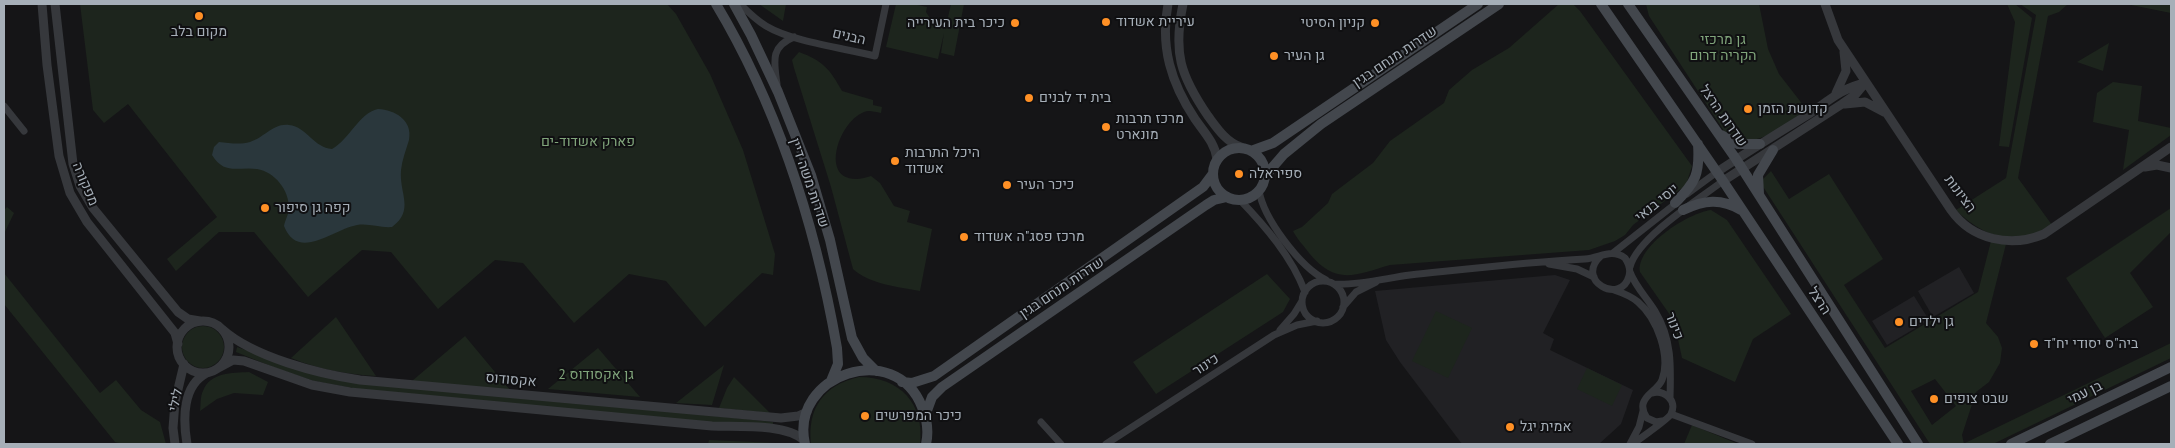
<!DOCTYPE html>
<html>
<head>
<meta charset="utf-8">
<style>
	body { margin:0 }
	#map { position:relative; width:2175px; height:448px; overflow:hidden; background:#151517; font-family:"PT Sans",sans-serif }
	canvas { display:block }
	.frame { position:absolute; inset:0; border:5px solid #a6afb8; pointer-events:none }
</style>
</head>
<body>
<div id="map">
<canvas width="2175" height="448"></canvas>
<div class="frame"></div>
</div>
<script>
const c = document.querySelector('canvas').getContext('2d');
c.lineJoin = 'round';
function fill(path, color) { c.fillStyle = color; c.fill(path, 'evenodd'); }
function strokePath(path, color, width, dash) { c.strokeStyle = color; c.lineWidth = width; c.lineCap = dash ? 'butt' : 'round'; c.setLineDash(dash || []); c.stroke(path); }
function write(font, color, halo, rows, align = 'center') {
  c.font = font + ' "PT Sans",Heebo,sans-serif'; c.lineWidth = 4; c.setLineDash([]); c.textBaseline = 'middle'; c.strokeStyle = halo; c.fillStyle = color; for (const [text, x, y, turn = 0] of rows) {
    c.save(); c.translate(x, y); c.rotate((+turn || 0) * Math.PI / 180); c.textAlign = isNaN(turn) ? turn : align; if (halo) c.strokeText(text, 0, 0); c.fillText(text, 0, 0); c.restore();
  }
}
fill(new Path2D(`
	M1959,267L1974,293L1933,317L1918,291Z
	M1555,275L1570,280L1543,333L1554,339L1550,350L1633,390L1621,424L1599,444H1462L1400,362L1386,340L1375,291Z
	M1914,296L1929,320L1887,345L1872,321Z`), '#212124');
fill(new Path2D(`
	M80,4H667L676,14L710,74L743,150L775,254L773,275L762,273L705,327L666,281L629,274L574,323L523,263L495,260L438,309L391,252L362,250L308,297L254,232H219L176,271L167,259L217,217L128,104L104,123L93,110Z
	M759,4H786L783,21Z
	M896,4H913L927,7L926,12L933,23L946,26L951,4H964L954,56L941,53L944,33L938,59L886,47Z
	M1559,4H1573L1580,11L1692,166L1686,185L1633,225L1625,235L1615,241L1589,250L1390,265C1355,275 1336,286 1309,253C1304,246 1297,239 1293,231L1302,227L1328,203L1332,194L1373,163L1390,141L1444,103L1449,90L1472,70L1509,48Z
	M1646,4H1759L1768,49L1779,74L1807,110C1793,119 1767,140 1750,140C1741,141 1732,135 1724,131L1649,16Z
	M2007,4H2015L2032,18L2009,147L1999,146L2015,22Z
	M2020,4H2068L2059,12L2048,16L2018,178L2052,225C2045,229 2038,234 2030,236C2002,244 1975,229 1956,210L2006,178L2036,15Z
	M2126,4H2171V13Z
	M2109,43L2103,71L2077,62Z
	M799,52C823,61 830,69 842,91L873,100V105L882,107L881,113C877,112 872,111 869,111C842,113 817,179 856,179C861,179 867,177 871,176L880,183L894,206L910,211L907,222L932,229L920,291C899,287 869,284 853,269L831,187L794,68L792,60Z
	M2113,82L2142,86L2138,121L2171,128V135L2123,170L2129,130L2093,122L2097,93Z
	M1771,171L1789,199L1829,174L1883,259L1844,285L1885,348L1978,292L1991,241L2006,244L1986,323L1998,337L2002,348L2000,363L1989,382L1976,392L1962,435L1964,444H1930L1760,182ZM1935,379L1956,406L1932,425L1911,391Z
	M7,207L14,213L4,234V210Z
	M2171,208V232L2130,273L2153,307L2105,338L2066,278Z
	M1711,210L1727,220L1791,314L1753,339L1735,382L1682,358L1676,330L1670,315L1640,272C1636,246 1688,213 1711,210Z
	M4,273L100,393L116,380L141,410L160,422L166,444H122L115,442L4,304Z
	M1267,274L1290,299L1283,312L1156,394L1133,362Z
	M1436,311L1472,328L1448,378L1412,361Z
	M336,317L376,376C345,374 321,370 291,358Z
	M182 347a21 21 0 1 1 42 0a21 21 0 1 1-42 0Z
	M465,336L510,390L412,381Z
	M2171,343V358L1993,444H1966L1965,443Z
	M237,347L316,374L773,422V425L722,424L397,396L314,381L278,369L236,352Z
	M598,348L640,397L548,389Z
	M724,365L712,405L676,403Z
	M1587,368L1622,385L1612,406L1577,389Z
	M249,372L268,382L263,395L234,393L217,399L200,411C201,405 200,396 203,391C210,372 232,373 249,372Z
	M734,377L770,413L719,408L727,388Z
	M859,377C900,377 925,404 920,444H811C807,408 824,385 859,377Z
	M1692,425L1738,444H1684Z
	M709,440L776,443L708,444Z`), '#1d251d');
fill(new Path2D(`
	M378,109C395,110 413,120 409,140C406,150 402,160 401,170C399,194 415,210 392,227C380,228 369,223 357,225C334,229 298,262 284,226C285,220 289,214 289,208C289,190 275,172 257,169C239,166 225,176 212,155L214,147L219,142C229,143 240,145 250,142C264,138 273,123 289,125C307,127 314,148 332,149C350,139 359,113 378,109Z`), '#2a373c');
strokePath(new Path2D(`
	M740,4C748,12 756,20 766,26C793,42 843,48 875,56L886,4
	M777,84C774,61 770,47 794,37
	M4,106L24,131
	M1259,190C1263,218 1300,267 1326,280
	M1687,194L1717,172
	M1240,200C1265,226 1292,257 1305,292
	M1613,253L1679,201
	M1549,264L1577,269L1594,277
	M1630,267C1637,238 1699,199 1723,181
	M1630,272C1635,286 1647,298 1655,311C1672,339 1671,366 1670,398
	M1302 302a21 21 0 1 1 42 0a21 21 0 1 1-42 0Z
	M1334,284C1356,286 1387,278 1410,275C1468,269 1527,262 1585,259C1600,258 1611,248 1625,258C1629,264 1631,269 1629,276C1621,306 1574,280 1601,256
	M1614,290C1623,293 1631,296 1638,302C1657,318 1671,356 1662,380C1658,390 1645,394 1643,404C1642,410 1644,414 1647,418L1656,422L1662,421
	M1343,307L1356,292L1376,282
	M1280,330L1294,314L1302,301
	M1671,414L1752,444
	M1041,422L1061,444
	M1106,444L1274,335L1297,325L1317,321
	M1630,444L1639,427L1643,411
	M1633,444C1640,438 1669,419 1671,414C1678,400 1664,390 1652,393`), '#36383c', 7);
strokePath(new Path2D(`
	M42,4L47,65L59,156L70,193L87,222L175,333L178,344
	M55,4L73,164L80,186L93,208L178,312L188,319L200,321
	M1168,4C1160,47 1171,83 1195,119C1204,132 1215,143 1217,159
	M1183,4C1173,53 1180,75 1208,116C1217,128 1226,142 1241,147
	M1825,4L1838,40L1951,210C1972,240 2011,248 2044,234L2171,147
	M1836,93L1846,71L1844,52
	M1845,104L1865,102L1884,112
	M2145,167L2157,165L2171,168
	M1717,172C1747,152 1778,133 1809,114C1828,101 1842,88 1865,83
	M1723,181L1842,104L1855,95L1865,83
	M177 347a26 26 0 1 1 52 0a26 26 0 1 1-52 0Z
	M222,329C253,357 319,374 360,380L781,418L798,416L807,412
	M220,367L233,360L244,361L312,385L350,392L712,426C738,427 784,423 804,440
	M175,444L173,428L175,402L184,364
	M187,444C183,420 182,385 207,373`), '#36383c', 9);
strokePath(new Path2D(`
	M716,4C779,109 816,228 837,348L838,364L831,381
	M734,4L751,35L778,92L811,175L830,240L852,338L863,358L876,371
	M1601,4L1723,181L1898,444
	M1628,4L1736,159L1918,444
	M1721,135L1738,144H1760
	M1213 174a26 26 0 1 1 52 0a26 26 0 1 1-52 0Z
	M1251,151L1273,143L1478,4
	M1265,176L1284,154L1321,124L1499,4
	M1759,194L1758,175L1773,150
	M1675,203C1696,182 1700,174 1698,144
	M1683,210C1704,200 1721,198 1741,210
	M902,382L912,383L934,376L1203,187L1212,175
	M925,416L932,397L942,387L1206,205L1214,200L1227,197
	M805,444C789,374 896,339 922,407C927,419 929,431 926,444
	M2011,444L2171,367
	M2050,444L2171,386`), '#43474d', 10);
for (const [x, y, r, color] of [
	[199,16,5,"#ff9025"],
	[1106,22,5,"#ff9025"],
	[1015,23,5,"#ff9025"],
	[1375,23,5,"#ff9025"],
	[1274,56,5,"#ff9025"],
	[1029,98,5,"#ff9025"],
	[1748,109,5,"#ff9025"],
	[1106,127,5,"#ff9025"],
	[895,161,5,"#ff9025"],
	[1239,174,5,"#ff9025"],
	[1007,185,5,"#ff9025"],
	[265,208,5,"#ff9025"],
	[964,237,5,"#ff9025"],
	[1899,322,5,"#ff9025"],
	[2034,344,5,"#ff9025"],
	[1934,399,5,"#ff9025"],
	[865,416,5,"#ff9025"],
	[1510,427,5,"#ff9025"]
]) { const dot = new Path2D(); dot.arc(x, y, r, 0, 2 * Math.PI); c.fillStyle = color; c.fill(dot); strokePath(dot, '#101012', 2); }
write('14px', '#a6afb8', '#101012', [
	["עיריית אשדוד",1116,22],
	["כיכר בית העירייה",1005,23,"right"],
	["קניון הסיטי",1365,23,"right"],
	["מקום בלב",199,32,"center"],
	["גן העיר",1284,56],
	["בית יד לבנים",1039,98],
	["קדושת הזמן",1758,109],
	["מרכז תרבות",1116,119],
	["מונארט",1116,135],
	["היכל התרבות",905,153],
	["אשדוד",905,169],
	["ספיראלה",1249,174],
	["כיכר העיר",1017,185],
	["קפה גן סיפור",275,208],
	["מרכז פסג\"ה אשדוד",974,237],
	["גן ילדים",1909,322],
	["ביה\"ס יסודי יח\"ד",2044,344],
	["שבט צופים",1944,399],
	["כיכר המפרשים",875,416],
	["אמית יגל",1520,427]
], 'left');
write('14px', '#a6afb8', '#101012', [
	["הבנים",849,37,13],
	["שדרות מנחם בגין",1395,57,-34],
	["שדרות הרצל",1723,116,55],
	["שדרות משה דיין",809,183,71],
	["מפקורה",85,184,67],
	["הציונות",1960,194,53],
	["יוסי בנאי",1657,203,-39],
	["שדרות מנחם בגין",1062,288,-34],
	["הרצל",1819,301,57],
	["כינור",1674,326,69],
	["כינור",1206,365,-33],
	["אקסודוס",511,380,5],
	["בן עמי",2085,393,-26],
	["לילי",176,400,-78]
]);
write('14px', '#80a57b', '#101012', [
	["גן מרכזי",1723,40],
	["הקריה דרום",1723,56],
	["פארק אשדוד-ים",588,142],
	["גן אקסודוס 2",596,375]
]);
</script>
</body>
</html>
